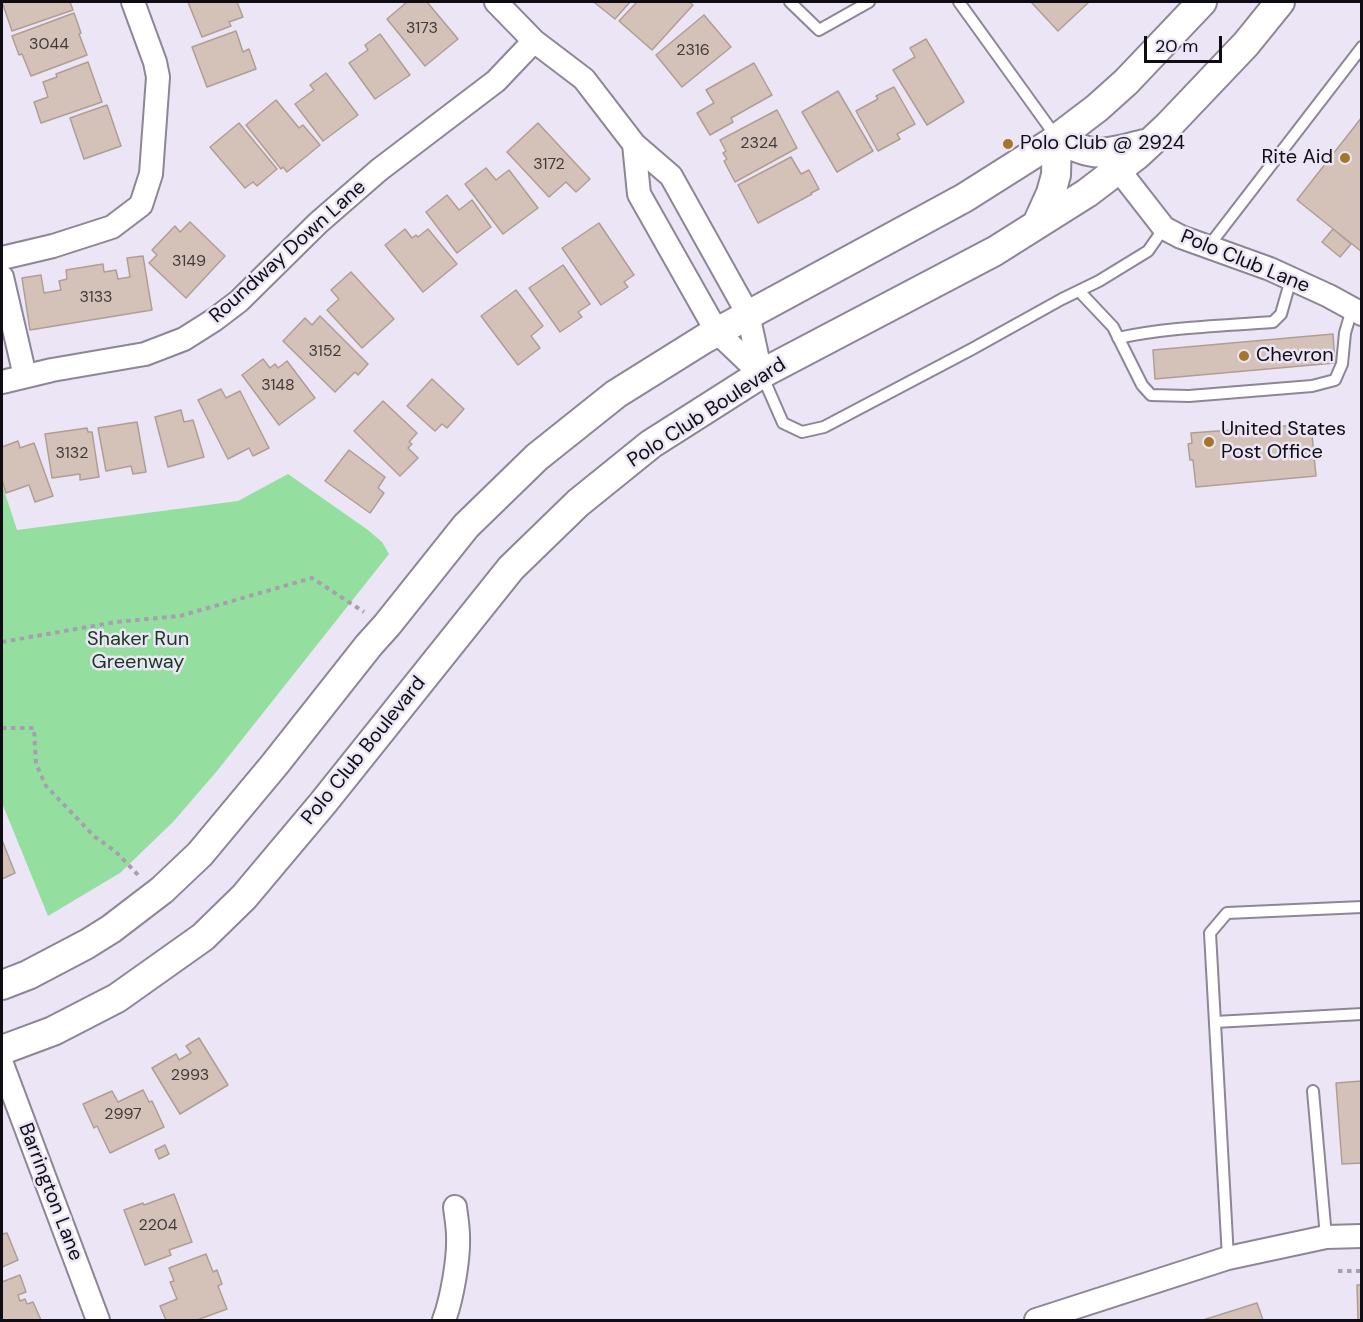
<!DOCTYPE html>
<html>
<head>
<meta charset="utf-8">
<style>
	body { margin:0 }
	#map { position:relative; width:1363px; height:1322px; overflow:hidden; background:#ece5f6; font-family:"DM Sans",sans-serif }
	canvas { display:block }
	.frame { position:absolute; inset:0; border:3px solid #0f0d13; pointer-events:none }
	.scale { position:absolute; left:1144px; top:36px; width:78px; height:27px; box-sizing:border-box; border:3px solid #0f0d13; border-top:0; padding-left:8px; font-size:18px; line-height:21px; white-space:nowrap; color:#0f0d13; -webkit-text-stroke:4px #ece5f6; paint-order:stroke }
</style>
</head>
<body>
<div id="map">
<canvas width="1363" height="1322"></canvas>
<div class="frame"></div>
<div class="scale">20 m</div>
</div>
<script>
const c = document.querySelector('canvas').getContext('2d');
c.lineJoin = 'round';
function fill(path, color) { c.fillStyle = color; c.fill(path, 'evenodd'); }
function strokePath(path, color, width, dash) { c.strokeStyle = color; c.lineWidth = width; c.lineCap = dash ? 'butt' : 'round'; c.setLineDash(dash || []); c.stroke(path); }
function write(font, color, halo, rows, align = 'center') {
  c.font = font + ' "DM Sans",sans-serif'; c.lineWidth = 5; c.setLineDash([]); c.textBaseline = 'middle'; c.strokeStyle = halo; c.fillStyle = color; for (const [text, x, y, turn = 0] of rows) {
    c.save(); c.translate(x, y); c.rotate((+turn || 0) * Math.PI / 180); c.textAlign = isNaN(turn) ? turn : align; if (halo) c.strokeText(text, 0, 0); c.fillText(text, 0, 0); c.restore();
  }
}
fill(new Path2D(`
	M288,474L368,530L382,542L389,554L217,771L173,822L120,873L48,916L2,803V484L17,530L238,501Z`), '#94dfa0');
const building = new Path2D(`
	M2,2H70L73,10L12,31Z
	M188,2H237L243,17L229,22L231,26L202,37Z
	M407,2H427L458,39L425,66L387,19Z
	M597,2H630L615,19L595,3Z
	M637,2H689L693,5L652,50L619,21Z
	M1031,2H1089L1058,31Z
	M74,13L81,33L79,34L87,55L31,76L22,54L19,55L12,36Z
	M704,15L731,47L682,87L656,55Z
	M236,31L243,52L249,49L256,69L207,87L192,47Z
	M380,34L410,75L375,99L349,63L368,50L365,45Z
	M926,39L964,102L927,125L893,70L915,57L910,48Z
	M88,62L102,102L41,123L34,102L48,97L43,82L57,77L56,74Z
	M754,63L772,95L731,118L733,122L710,135L697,113L714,103L706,90Z
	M326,73L358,115L323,141L295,104L314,90L310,85Z
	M894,87L915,124L897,134L900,139L878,151L856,111L878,99L876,96Z
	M838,91L873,151L837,172L802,112Z
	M276,100L299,128L303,125L320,145L287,172L283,167L281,169L246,125Z
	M107,105L121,146L84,159L70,118Z
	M777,110L797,148L735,182L724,161L727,159L723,153L726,151L720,140Z
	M1362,117V252L1297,200Z
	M239,123L277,169L257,186L253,182L245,188L210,147Z
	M538,123L590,179L576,192L566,182L549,197L507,152Z
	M791,157L801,174L809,170L819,189L811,193L812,194L758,223L738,185Z
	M486,168L496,180L509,170L538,208L503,234L465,184Z
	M447,195L459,210L472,200L491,227L457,253L426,212Z
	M190,222L225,256L186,298L149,263L157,255L152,250L175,226L180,232Z
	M599,223L634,275L624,282L628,287L601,305L562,248Z
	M405,229L412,238L416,235L418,237L428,229L457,264L423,292L385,245Z
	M1333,229L1351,244L1340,257L1322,242Z
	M143,256L152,310L30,330L22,278L41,275L44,293L61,290L59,281L67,279L66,270L103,264L104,272L116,270L118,279L130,277L127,258Z
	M563,265L590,304L578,312L582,317L560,332L529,288Z
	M351,272L394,319L362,348L327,310L339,299L331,290Z
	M516,290L543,326L531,336L540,348L518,365L481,316Z
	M320,316L368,364L358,375L355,372L335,392L283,341L305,318L312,325Z
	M1333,334L1335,363L1155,379L1153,350Z
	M263,359L270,368L275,364L278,368L287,361L315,398L279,425L242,375Z
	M432,379L464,409L447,428L442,424L435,431L407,406Z
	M221,389L226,398L240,391L269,448L253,456L249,448L228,459L198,400Z
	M383,401L417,433L409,442L412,444L408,448L418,458L400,476L354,431Z
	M181,410L184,422L193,420L204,457L168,467L155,417Z
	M137,422L146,472L133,474L131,466L106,471L98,428Z
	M1311,424L1316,476L1196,487L1193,460H1190L1188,444L1192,443L1191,433Z
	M87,428L88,432H92L99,477L80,480V474L52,478L45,434Z
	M18,441L20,448L34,443L53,496L35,502L29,485L6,493L2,480V447Z
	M349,450L385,477L378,488L384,493L370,513L325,481Z
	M2,840L15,873L2,879Z
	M199,1038L228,1085L180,1114L152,1068L176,1054L179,1060L191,1053L186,1046Z
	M1362,1081V1163L1342,1164L1336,1083Z
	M143,1090L149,1102L152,1101L164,1127L110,1153L97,1126L94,1128L83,1104L112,1091L118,1102Z
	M165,1145L169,1154L159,1159L155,1150Z
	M174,1194L192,1242L169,1250L171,1255L145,1265L124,1210L143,1203L144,1205Z
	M2,1231L3,1234L7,1233L18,1260L2,1267Z
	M206,1254L213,1272L217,1270L222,1284L218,1286L227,1309L197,1320H166L160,1306L177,1299L170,1282L174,1281L169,1268Z
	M20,1275L26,1292L18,1295L20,1301L25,1299L27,1304L33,1302L41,1320H2V1282Z
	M1357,1285H1362V1320H1358Z
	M1257,1303L1263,1320H1203Z`);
fill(building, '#d4c2b8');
strokePath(building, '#af9e94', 1.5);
const service = new Path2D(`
	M790,2L819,30L869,2
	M959,2L1057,138
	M1208,247L1362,47
	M1079,291L1113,327L1142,385L1151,395L1189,396L1312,386L1335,380L1342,364L1345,333L1352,309
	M1118,338C1169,327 1222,326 1273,322L1281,314L1291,279
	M762,375L783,423L802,432L824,427L972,349L1062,299L1099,281L1148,251L1164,228
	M1215,1022L1362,1014
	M1313,1091L1326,1237
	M1228,1258L1210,933L1227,913L1362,907`);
const minor = new Path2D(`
	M496,2L534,41L584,79L634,144L671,176L748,314L761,374
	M634,144L639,194L717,332L761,374
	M1118,169L1164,228L1181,237L1270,269L1329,296L1362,314
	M2,258L53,246L112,227L141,205L151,174L158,77L155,62L133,2
	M2,277L25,376
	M2,382L52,370L145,354L184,339L214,320L239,301L318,223L379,170L496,81L534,41
	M2,1064L98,1320
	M444,1320C452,1299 459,1258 458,1236C458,1226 456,1216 455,1207
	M1036,1320L1228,1258L1326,1237L1362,1236`);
const tertiary = new Path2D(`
	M1037,224L1051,193L1056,175L1057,138C1095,159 1105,154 1144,144
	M2,985L28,975L87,944L111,929L162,890L200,854L275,764L369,645L387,625L466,526L537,457L616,394L704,339L964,198L1051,143L1097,108L1126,82L1202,2
	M2,1050L53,1031L117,998L203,937L244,897L323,803L511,568L578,503L651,444L761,374L995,251L1087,193L1137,155L1168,126L1246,44L1280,2`);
strokePath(service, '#8c8695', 14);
strokePath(minor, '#8c8695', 26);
strokePath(tertiary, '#8c8695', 32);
strokePath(new Path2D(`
	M2,642L116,622L180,616L312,578L364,612
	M2,728H34L36,764L46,786L95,837L115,851L138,875
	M1338,1271H1362`), '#a6a0ae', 4, [4.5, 4.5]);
strokePath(service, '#fff', 10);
strokePath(minor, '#fff', 22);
strokePath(tertiary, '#fff', 28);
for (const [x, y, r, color] of [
	[1008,144,6,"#a37628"],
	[1345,158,6,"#a37628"],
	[1244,356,6,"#a37628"],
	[1209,442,6,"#a37628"]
]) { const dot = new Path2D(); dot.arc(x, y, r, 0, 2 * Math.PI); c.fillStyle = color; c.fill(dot); strokePath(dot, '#ece5f6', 2); }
write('16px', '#403a3c', null, [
	["3173",422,29],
	["3044",49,45],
	["2316",693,51],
	["2324",759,144],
	["3172",549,165],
	["3149",189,262],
	["3133",96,298],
	["3152",325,352],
	["3148",278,386],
	["3132",72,454],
	["2993",190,1076],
	["2997",123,1115],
	["2204",158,1226]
]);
write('20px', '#0f0d13', '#ece5f6', [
	["Polo Club @ 2924",1020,144],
	["Rite Aid",1333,158,"right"],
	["Chevron",1256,356],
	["United States",1221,430],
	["Post Office",1221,453]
], 'left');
write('20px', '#0f0d13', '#ece5f6', [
	["Roundway Down Lane",288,252,-42],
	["Polo Club Lane",1245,262,22],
	["Polo Club Boulevard",707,413,-33],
	["Polo Club Boulevard",364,751,-51],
	["Barrington Lane",50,1192,69]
]);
write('20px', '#163a1e', '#ece5f6', [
	["Shaker Run",138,640],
	["Greenway",138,663]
]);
</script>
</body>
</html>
